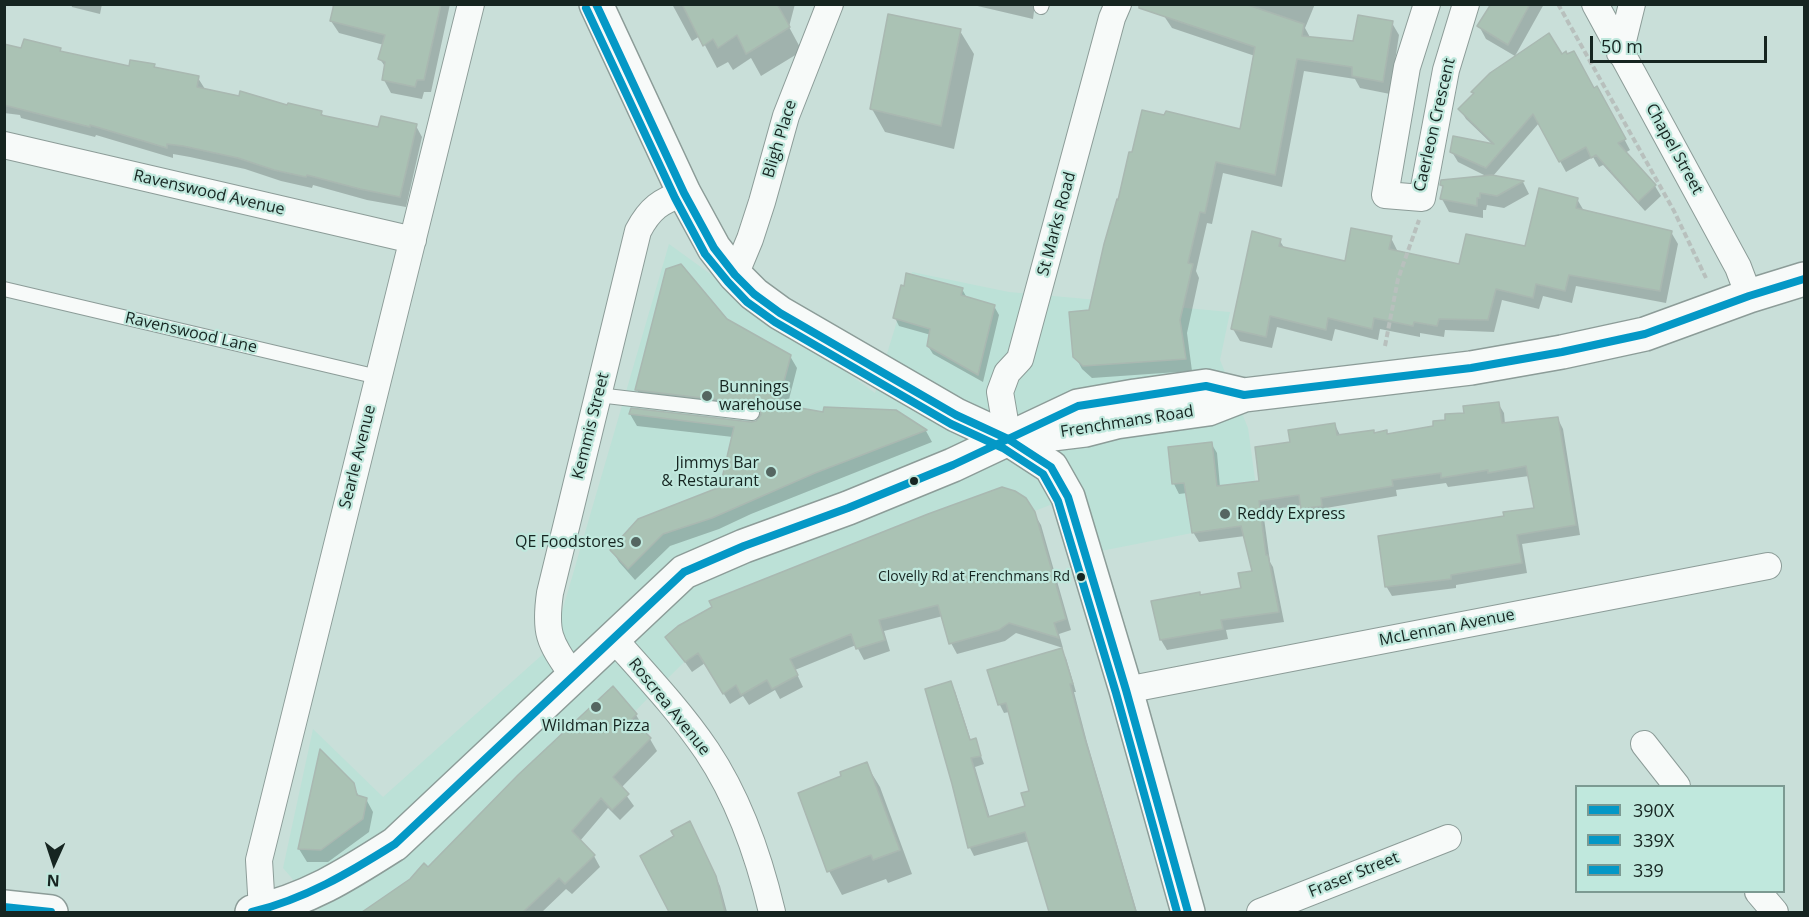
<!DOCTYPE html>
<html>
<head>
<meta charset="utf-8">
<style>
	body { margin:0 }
	#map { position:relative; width:1809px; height:917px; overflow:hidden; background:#c9dfd9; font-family:"Open Sans",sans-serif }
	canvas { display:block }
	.frame { position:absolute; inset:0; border:6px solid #162521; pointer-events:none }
	.legend { position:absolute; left:1575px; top:785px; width:210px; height:108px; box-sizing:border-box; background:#c0e8dd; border:2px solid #7c9a92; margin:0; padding:8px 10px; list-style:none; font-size:18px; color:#162521 }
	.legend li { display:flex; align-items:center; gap:12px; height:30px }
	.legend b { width:30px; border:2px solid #7c9a92 }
	.north { position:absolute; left:24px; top:833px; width:60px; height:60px; -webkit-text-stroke:4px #c0e8dd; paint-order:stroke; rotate:183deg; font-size:16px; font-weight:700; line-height:24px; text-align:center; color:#162521 }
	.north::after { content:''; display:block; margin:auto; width:21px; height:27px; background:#162521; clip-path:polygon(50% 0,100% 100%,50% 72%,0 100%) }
	.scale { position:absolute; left:1590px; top:36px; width:177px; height:27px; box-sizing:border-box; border:3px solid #162521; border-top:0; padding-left:8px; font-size:18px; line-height:21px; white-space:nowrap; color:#162521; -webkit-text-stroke:4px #c0e8dd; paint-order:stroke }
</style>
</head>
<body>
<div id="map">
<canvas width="1809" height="917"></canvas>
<div class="frame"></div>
<ul class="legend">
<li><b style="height:8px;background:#0498c6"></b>390X</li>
<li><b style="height:8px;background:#0498c6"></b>339X</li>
<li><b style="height:8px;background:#0498c6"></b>339</li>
</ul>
<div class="north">N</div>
<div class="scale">50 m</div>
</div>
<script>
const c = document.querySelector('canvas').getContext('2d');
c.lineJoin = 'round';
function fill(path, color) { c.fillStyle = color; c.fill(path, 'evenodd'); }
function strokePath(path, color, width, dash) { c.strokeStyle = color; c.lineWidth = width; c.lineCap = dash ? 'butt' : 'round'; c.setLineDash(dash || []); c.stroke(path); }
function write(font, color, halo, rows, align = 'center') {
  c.font = font + ' "Open Sans",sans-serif'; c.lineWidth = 4.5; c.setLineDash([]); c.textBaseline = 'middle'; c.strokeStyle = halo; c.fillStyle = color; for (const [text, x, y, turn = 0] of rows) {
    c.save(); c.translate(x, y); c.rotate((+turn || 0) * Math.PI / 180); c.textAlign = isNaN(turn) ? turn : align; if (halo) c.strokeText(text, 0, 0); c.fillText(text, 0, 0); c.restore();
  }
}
fill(new Path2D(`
	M669,244L875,393L912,272L1009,292L1230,312L1220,360L1248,428L1261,523L1192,533L1101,551L1050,505L709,637L435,912H321L283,868L313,729L383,797L552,646Z`), '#bce1d7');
fill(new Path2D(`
	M71,4H102L100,14L72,7Z
	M325,4H450L431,92H424L422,99L391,93L384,80L386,68L380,59L384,45L339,33L331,21L335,7Z
	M672,4H795L789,27L802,51L761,76L751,58L733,70L728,62L717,68L700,36L692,41Z
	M969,4H1035L1033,19Z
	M1168,4H1315L1305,28L1311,39L1354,43L1392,23L1399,35L1390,94L1360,88L1355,79L1304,71L1282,187L1223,173L1212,224L1207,223L1196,271L1199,278L1187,333L1192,371L1092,378L1082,369L1075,356L1091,311L1241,131L1255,56L1172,28L1164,16Z
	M1488,4H1544L1515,56L1486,39L1479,26L1490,9Z
	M960,31L974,54L954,149L885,132L872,109Z
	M4,46L22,50L60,49L62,53L130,68L154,65L156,69L198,78L205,89L321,112L324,117L379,129L416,126L422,137L406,207L367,200L313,185L312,188L281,181L245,169L190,157L173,154V158L96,135L95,137L21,118L20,115L4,113Z
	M1561,56L1594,90L1597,88L1630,150L1625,153L1655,186L1661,196L1645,211L1603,165L1599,167L1593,157L1566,172L1539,123L1493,176L1523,182L1529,194L1504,208L1487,205L1486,210H1483V218L1449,212L1442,199L1444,189L1442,185L1488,177L1458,162L1452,152L1493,145L1466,119L1460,109L1474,94L1473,92Z
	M1577,199L1584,211L1671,232L1678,244L1666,303L1576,286L1572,303L1543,296L1539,309L1502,300L1494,332L1445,330L1444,337L1420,333V337L1380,329L1378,340L1335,329L1332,341L1277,327L1272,348L1240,341L1233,329L1280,241L1285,249L1346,263L1391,238L1397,250V252L1460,265L1526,248Z
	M905,288L962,289L967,298L994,306L999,315L983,382L933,354L928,346L931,335L899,326L895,318Z
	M726,320L790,356L797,368L787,407L825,413L895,412L926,431L932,442L751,514L719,529L670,546L635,580L619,562L612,550L721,488L733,437L637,426L630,414L632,410L751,423L757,422L762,416L644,402L637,390Z
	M1498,403L1504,413L1505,424L1558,419L1563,429L1580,535L1522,544L1527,573L1456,585V588L1392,596L1386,586L1506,517L1535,509L1529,476L1448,487L1446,483L1396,490L1397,496L1326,508L1327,516L1309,519L1302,505L1263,511L1270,562L1273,567L1284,622L1226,630L1228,639L1167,650L1161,640L1199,593L1201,596L1243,589L1254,572L1245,536L1199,542L1193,532L1187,493L1179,494L1174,484L1170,448L1211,443L1217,453L1220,487L1261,482L1292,443L1335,425L1340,435L1373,431L1375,434L1386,432L1388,435L1435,427Z
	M1029,505L1041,525L1071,630L1059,634L1063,648L1016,633L1005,641L957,654L951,643L943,616L884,631L890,651L864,660L856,645L795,670L803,687L780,699L775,690L749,705L743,696L730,704L705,663L692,672L667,637Z
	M1061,650L1066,658L1076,692H1074L1087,742L1137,912H1051L1029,841L974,856L970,848L954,784L950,683L955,691L971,741L975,740L984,764L975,767L990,818L1027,807L1031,792L1009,712L1004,713L1000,705L989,671Z
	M636,715L643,726L640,729L650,739L657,751L621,788L634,806L620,820L608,808L580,841L594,856L600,867L572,894L566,889L542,912H365L428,869Z
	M866,764L880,787L912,874L888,883L886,879L842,895L829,871Z
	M352,784L360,798L366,799L373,812L369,832L328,862H307L299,849Z
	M694,832L720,886L727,912H671L642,857Z`), '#0003');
const building = new Path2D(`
	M334,4H441L424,80H417L415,87L382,80L385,62L378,59L385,35L330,21Z
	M682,4H777L790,27L746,54L737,35L718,48L713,39L703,46Z
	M1139,4H1245L1304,24L1302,36L1353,41L1358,15L1393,21L1383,82L1352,76V67L1297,59L1275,175L1216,162L1205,213L1200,212L1188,263L1193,264L1180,320L1186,359L1083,366L1073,357L1069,312L1089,310L1104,244L1117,199L1118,200L1129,152H1132L1142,110L1164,115L1166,111L1240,129L1255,47L1139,8Z
	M1491,4H1530L1508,45L1477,26Z
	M888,14L961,29L941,126L870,109Z
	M1549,33L1562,54L1566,51L1567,54L1574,51L1594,88L1597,86L1626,139L1618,143L1656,185L1638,202L1596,155L1591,158L1586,147L1559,162L1533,114L1486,168L1450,152L1453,136L1494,144L1458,109L1474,93L1471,92L1490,73Z
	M24,39L61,48L60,51L129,66L130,60L155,64L154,67L199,76L197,87L239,96L240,91L287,105L288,103L322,111L321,115L378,127L381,116L417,124L400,197L360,189L307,175L306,177L274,170L238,158L183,146L167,144V148L90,125V127L4,105V44L21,48Z
	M1492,175L1524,181L1497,196L1480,193V198H1477V206L1440,199L1443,186L1440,185L1441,180Z
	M1539,188L1578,198L1576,208L1672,231L1660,291L1569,275L1565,291L1536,284L1533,298L1496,289L1488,320L1439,319L1437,326L1414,322L1413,326L1374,318L1372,329L1328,318L1326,330L1270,316L1266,337L1231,329L1252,231L1281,239L1279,246L1345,261L1351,228L1392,236L1389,249L1459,264L1466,234L1525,246Z
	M681,264L727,319L791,355L778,404L823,412L824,407L896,410L927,430L815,473L712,518L663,534L628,569L610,550L638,519L720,487L734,427L629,414L631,408L751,422L756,421L761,415L760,409L753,404L635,390L666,269Z
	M906,273L963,288L961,295L995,305L978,375L927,346L930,329L893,318L901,285L904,286Z
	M1499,402L1502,423L1558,417L1576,525L1517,535L1522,563L1451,575V579L1385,587L1378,536L1504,516L1503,512L1534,508L1526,466L1488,473V470L1441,478V473L1392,480L1393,486L1321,498L1322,506L1301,509L1299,495L1259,501L1266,555H1268L1279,612L1221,620L1223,629L1160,640L1151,601L1200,592V595L1241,588L1238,573L1252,571L1241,526L1192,533L1184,483L1172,484L1168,447L1212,442L1217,486L1259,481L1255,447L1290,442L1288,430L1335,423L1337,435L1374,430V433L1387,430V434L1433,426V421L1445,420V414L1464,413L1463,406Z
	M1002,487L1015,491L1026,498L1035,512L1066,619L1054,623L1059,638L1009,623L999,630L949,644L938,605L879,620L885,640L856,649L851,634L790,659L798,675L772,689L767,680L741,695L736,685L723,694L698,653L685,662L665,637L678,626L712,607L709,601L928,514Z
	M1062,648L1073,684H1070L1083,732L1136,912H1049L1025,832L968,848L952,784L925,689L951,681L970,740L976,738L981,756L971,758L988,817L1025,806L1021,793L1029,791L1006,703L998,705L987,670Z
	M613,686L637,714L632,719L651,738L613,777L629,794L612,810L601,798L572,831L595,855L565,884L559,878L523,912H362L410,879L424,863L428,867L518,775Z
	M320,749L354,783L357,795L367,798L363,819L321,850L298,849Z
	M867,762L900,850L873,860L871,855L827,872L798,793L841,776L840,772Z
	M690,821L716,876L725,912H669L640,856L674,836L671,831Z`);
fill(building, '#aac2b4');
strokePath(building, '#a9b8b1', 1.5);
const lane = new Path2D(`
	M1041,7L1042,4
	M4,289L378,377
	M598,395L752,413`);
const street = new Path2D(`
	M1427,4L1407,67L1385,195L1422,198L1446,70L1466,4
	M1595,4L1738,267L1749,296
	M1620,53L1632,4
	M4,145L413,240
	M735,275L750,239L762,202L786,116L830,4
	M1008,439L1000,392L1007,373L1020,359L1112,18L1118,4
	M613,638C645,674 680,711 707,751C739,799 759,857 772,912
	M573,676C550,642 544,635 550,593L638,231C650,208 661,201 684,193
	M1126,690L1768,566
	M1644,744L1677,786
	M1758,892L1775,912
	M262,910L259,860L471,4
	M1260,912L1448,838`);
const secondary = new Path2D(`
	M596,4L684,193L714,248L735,275L754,294L780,313L956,415L1008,439L1051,467L1068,497L1126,690L1188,912`);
const primary = new Path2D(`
	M1036,436L1085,430L1116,422L1208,409L1244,395L1471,368L1562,352L1645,334L1749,296L1804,279
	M4,907L51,912
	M252,912C308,900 348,874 395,844L684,572L744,546L848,508L953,465L1078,406L1135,396L1206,386L1244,395`);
strokePath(lane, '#8c9c98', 16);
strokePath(street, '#8c9c98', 28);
strokePath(secondary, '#8c9c98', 36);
strokePath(primary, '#8c9c98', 36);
strokePath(new Path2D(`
	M1558,4L1674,211L1706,278
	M1385,346L1398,279L1419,220`), '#b8c0bd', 4, [6, 3]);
strokePath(lane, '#f7faf9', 14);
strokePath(street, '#f7faf9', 26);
strokePath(secondary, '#f7faf9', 33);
strokePath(primary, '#f7faf9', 33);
strokePath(new Path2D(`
	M4,907L51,912
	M252,912C305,899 349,873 395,844L684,572L744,546L848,508L953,465L1078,406L1206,386L1244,395L1471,368L1562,352L1645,334L1749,296L1804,279`), '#0498c6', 8);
strokePath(new Path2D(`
	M596,4L684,193L714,248L735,275L754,294L780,313L956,415L1008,439L1051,467L1068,497L1126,690L1188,912`), '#0498c6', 8);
strokePath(new Path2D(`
	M586,8L675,198L705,254L728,282L747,302L775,322L951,424L1003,448L1043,474L1058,501L1116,693L1177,912`), '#0498c6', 8);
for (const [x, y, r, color] of [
	[707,396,6,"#556661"],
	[771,472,6,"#556661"],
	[914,481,5,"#162521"],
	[1225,514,6,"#556661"],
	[636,542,6,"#556661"],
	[1081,577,5,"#162521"],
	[596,707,6,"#556661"]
]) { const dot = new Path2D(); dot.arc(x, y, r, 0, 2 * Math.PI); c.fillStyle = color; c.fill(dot); strokePath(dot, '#c0e8dd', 2); }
write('14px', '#162521', '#c0e8dd', [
	["Clovelly Rd at Frenchmans Rd",1070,577]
], 'right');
write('16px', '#162521', '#c0e8dd', [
	["Caerleon Crescent",1435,125,-77],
	["Bligh Place",780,139,-73],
	["Chapel Street",1674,149,61],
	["Ravenswood Avenue",209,193,13],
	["St Marks Road",1057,224,-75],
	["Ravenswood Lane",191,333,13],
	["Frenchmans Road",1127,422,-9],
	["Kemmis Street",591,426,-76],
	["Searle Avenue",358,457,-76],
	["McLennan Avenue",1447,628,-11],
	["Roscrea Avenue",669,707,51],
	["Fraser Street",1354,875,-22]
]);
write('16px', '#162521', '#c0e8dd', [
	["Bunnings",719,387],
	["warehouse",719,405],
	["Jimmys Bar",759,463,"right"],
	["& Restaurant",759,481,"right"],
	["Reddy Express",1237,514],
	["QE Foodstores",624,542,"right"],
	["Wildman Pizza",596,726,"center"]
], 'left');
</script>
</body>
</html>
